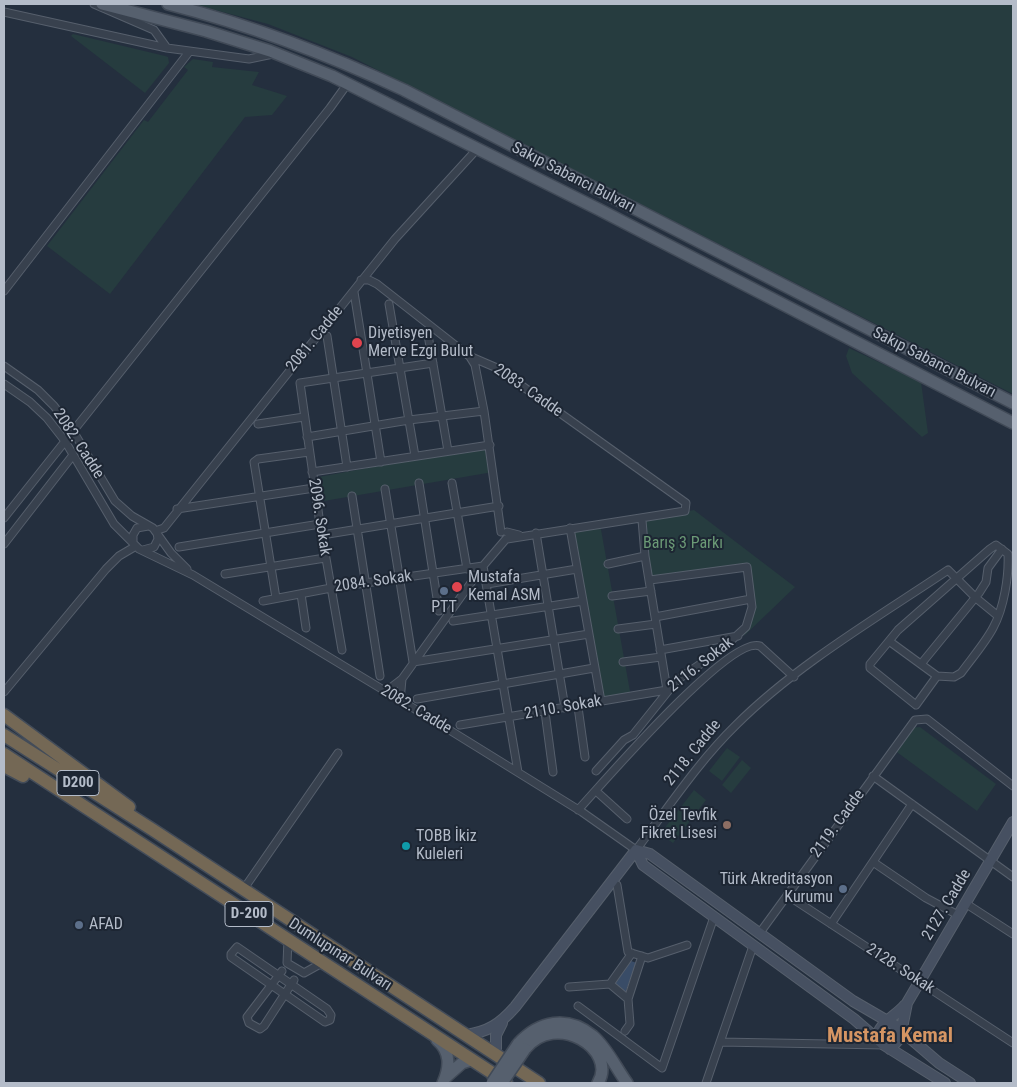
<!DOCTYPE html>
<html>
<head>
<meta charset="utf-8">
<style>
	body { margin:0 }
	#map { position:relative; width:1017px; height:1087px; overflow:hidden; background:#242f3e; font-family:"Roboto Condensed",sans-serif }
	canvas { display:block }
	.frame { position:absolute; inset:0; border:5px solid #b4bcc9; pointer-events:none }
</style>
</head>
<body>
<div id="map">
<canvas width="1017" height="1087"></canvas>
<div class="frame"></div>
</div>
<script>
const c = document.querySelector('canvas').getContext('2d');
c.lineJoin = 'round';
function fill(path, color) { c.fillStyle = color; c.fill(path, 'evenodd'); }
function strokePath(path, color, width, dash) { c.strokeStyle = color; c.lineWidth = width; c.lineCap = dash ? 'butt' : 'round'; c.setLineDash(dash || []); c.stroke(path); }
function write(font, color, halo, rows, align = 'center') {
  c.font = font + ' "Roboto Condensed",sans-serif'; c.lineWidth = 4; c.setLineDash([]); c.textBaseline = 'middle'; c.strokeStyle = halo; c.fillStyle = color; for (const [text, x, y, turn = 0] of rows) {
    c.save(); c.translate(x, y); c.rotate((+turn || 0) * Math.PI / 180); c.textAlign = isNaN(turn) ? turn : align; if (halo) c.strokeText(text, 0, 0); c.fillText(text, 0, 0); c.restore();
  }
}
fill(new Path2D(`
	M193,4H1013V394L352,57L268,24Z
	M73,34L165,56L168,57L169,63L145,93L71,36Z
	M193,59L213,62L212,67L259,72L252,85L287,96L272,115L245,117L110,294L47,246L144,120L148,122L188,70L184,67Z
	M849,348L921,382L928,433L922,437L852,373L846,356Z
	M490,445L493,472L324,501L319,477Z
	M694,510L795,587L744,636L749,622L747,567L650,580L642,520Z
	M600,524L631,697L601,701L570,528Z
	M920,727L996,784L977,811L894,750L909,728Z
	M727,748L740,757L722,781L709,771Z
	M742,760L751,768L731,793L722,785Z
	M694,790L706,800L673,843L660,834Z`), '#263c3f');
fill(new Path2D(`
	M631,961L637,963L625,993L614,983Z`), '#394c67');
const street = new Path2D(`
	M94,4L154,30L167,48
	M4,12L167,48L249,59L273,54
	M361,280H369L377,284L469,356L497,368L686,503L685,511L507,539
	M4,291L189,52
	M354,292L381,462
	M389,304L415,456
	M428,335L448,451
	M327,336L347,467
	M470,357L475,365L484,411L501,532
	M4,366L38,390L54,406L73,431L115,501L132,516L153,528L171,553L187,569
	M4,384L30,402L47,418L65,441L114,524L139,549L193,575L443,726L582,812L636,850C668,808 698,762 736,725C796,665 878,617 948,570L976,598L998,616
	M258,424L304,417
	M307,437L409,420L484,411
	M312,472L490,445
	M419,483L439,611
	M452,483L467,569
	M385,489L413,662L589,634
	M352,496L380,676
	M177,509L314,488
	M4,518L330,108L348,83
	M570,528L601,701
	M155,531L164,528L395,239L478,148
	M507,532L519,535
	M536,533L565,708
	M322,535L499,506
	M133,543V535L137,528L148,526
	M4,544L73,455
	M179,547L320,524
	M143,550L154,547L158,539L157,533
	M608,564L645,556
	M225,574L325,558
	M487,584L577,569
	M301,594L306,628
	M612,596L651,591
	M276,598L254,462L258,459L309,452
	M263,601L331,588L483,566L518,772
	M655,617L751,599
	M453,621L583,601
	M618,629L656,624
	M889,641L898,630L990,549L996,545L1008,554C1009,576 1004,608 993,628C985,643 972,658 961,673L954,677L937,676
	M889,641L937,676L916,705L870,668V664Z
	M342,650L320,524L300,383L433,363
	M660,650L738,636
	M623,662L661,657
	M921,664L979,593L986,582L988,568L1002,549
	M4,692L106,569L119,556L136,546
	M385,692L402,679L483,566L506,539
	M417,699L594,668
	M400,701L402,679
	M578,707L585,757
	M545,712L553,772
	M460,725L667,690L645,556L642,520
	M596,771L624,740L633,735L677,680L721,650L746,627L752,607L747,567L650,580
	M873,776L1013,877
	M596,791L627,819
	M578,810C602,784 730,634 760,646L794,677
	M873,862L926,898L958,915
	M617,885L628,952L648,958L687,945
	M243,890L338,753
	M787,895L1013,1043
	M965,903L1013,934
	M831,924L912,804
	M759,934L915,720L927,719L1013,786
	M288,940L287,963L304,973L322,963
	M237,947L327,1009L331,1015L330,1020L325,1022L231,957V954Z
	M282,971L247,1017L249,1023L260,1029L264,1026L294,980
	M610,984L628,999
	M569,987L610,984L632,953
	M578,1006L662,1068L714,917
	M625,1031L630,1024L628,999L642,956
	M720,1042L884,1045
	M706,1083L753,946`);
const secondary = new Path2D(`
	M636,850L650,854L853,1001L896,1026L939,1063L970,1083
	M636,850L643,865L854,1019L884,1045L945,1083
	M465,1035C488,1032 500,1024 515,1007L636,850
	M877,1039C878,1023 895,1017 905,1005
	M890,1049L900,1038L907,1003L1013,822
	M496,1056V1035L502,1023`);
const primary = new Path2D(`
	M102,4L206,31L270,51L332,76L600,210L1013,423
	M168,4C250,25 327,54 404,90L1013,403
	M437,1040C451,1052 450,1067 443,1083
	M518,1044C539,1021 567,1015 593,1036C607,1048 616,1068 627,1083
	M525,1049C556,1010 618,1050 598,1083
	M446,1077L462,1063L471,1060`);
const highway = new Path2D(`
	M4,715L129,807
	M4,735L153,830L539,1083
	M4,754L506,1082
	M4,766L23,776`);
strokePath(street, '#565f6c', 9);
strokePath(secondary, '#565f6c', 12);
strokePath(primary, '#414a57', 14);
strokePath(highway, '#434c59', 15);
strokePath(street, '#38414e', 7);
strokePath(secondary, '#465061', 10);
strokePath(primary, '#56606e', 11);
strokePath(highway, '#746855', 12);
const primaryBridge = new Path2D(`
	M492,1083L518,1044
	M502,1083L525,1049`);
strokePath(primaryBridge, '#414a57', 14, []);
strokePath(primaryBridge, '#56606e', 11);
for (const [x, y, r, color] of [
	[357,343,6,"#e0444e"],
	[457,587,6,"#e0444e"],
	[444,591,5,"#5c6f8a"],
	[727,825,5,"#8d6e63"],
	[406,846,5,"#0f9aa8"],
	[843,889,5,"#5c6f8a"],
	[79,925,5,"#5c6f8a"]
]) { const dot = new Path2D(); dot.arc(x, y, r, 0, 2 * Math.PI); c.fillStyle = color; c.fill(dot); strokePath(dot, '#1d2633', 2); }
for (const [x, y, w] of [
	[78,783,42],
	[249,914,48]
]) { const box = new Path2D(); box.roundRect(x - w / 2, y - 12.5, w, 25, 4); c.fillStyle = '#1d2633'; c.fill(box); strokePath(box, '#b4bcc9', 1); }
write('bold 15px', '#b4bcc9', null, [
	["D200",78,783],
	["D-200",249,914]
]);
write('16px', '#b4bcc9', '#1d2633', [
	["Sakıp Sabancı Bulvarı",573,178,27],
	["2081. Cadde",315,339,-51],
	["Sakıp Sabancı Bulvarı",934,363,27],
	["2083. Cadde",528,391,35],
	["2082. Cadde",78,444,57],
	["2096. Sokak",319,517,81],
	["2084. Sokak",373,582,-8],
	["2116. Sokak",701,665,-38],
	["2110. Sokak",563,708,-10],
	["2082. Cadde",416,710,31],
	["2118. Cadde",693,753,-51],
	["2119. Cadde",838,824,-54],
	["2127. Cadde",947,905,-59],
	["Dumlupınar Bulvarı",340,955,33],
	["2128. Sokak",900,969,33]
]);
write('16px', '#b4bcc9', '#1d2633', [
	["Diyetisyen",368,334],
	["Merve Ezgi Bulut",368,352],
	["Mustafa",468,578],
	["Kemal ASM",468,596],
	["PTT",444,608,"center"],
	["Özel Tevfik",717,816,"right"],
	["Fikret Lisesi",717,834,"right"],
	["TOBB İkiz",416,837],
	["Kuleleri",416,855],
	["Türk Akreditasyon",833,880,"right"],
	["Kurumu",833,898,"right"],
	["AFAD",89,925]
], 'left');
write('16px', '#6b9a76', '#1d2633', [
	["Barış 3 Parkı",683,544]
]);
write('bold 21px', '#d59563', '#1d2633', [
	["Mustafa Kemal",890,1037]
]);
</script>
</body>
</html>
